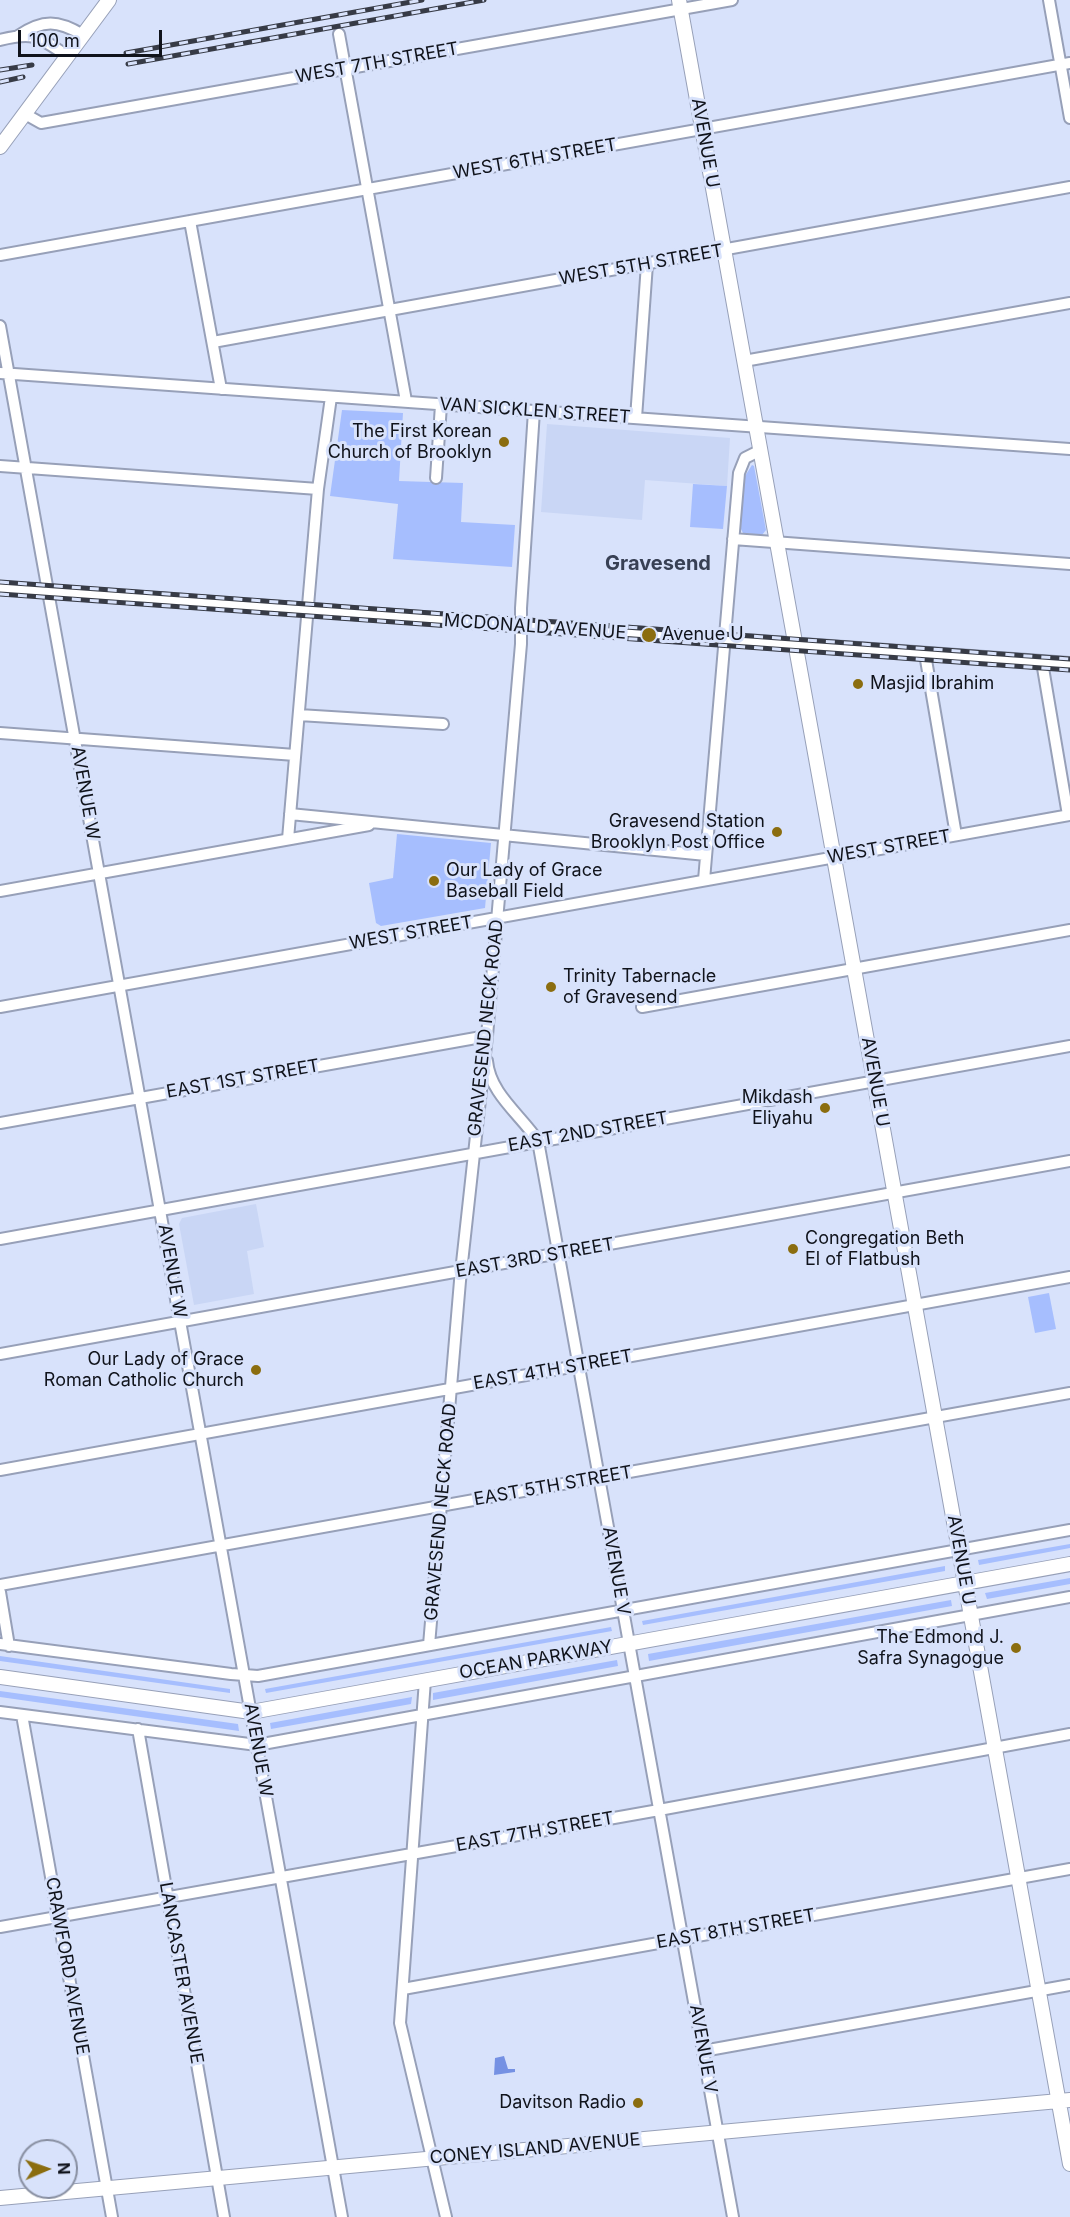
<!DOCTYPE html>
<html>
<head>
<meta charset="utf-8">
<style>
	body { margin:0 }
	#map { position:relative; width:1070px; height:2217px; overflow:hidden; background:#d8e2fb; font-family:Inter,sans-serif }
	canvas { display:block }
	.north { position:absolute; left:18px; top:2139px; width:60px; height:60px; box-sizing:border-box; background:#d8e2fb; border:2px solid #888fa1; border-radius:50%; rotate:88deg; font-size:16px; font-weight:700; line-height:24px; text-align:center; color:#10131b }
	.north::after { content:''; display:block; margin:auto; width:21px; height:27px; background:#8b6d0f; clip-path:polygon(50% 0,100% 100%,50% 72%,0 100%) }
	.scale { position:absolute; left:18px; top:30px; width:144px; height:27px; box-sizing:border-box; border:3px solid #10131b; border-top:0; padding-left:8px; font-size:18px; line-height:21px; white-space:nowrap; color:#10131b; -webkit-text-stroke:4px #d8e2fb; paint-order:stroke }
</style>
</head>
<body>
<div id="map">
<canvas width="1070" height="2217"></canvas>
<div class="north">N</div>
<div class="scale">100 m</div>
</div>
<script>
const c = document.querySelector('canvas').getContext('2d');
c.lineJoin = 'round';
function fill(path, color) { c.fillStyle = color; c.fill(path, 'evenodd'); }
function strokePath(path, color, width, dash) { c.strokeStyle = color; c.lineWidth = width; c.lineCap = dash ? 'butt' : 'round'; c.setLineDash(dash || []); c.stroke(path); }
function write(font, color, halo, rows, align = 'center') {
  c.font = font + ' Inter,sans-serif'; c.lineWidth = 6; c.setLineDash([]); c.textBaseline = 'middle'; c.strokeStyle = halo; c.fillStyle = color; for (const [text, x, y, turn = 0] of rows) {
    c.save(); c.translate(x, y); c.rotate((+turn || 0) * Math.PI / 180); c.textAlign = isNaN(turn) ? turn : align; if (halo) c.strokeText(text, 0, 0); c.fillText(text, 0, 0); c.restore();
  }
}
fill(new Path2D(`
	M547,424L730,438L727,486L645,480L642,520L541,512Z
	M256,1204L264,1247L247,1251L254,1294L194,1305L179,1224L182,1218Z`), '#c9d6f5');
fill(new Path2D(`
	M342,410L403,413L399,481L463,483L461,522L515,525L512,567L393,559L398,504L330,496Z
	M752,465L754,466L766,530L762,535L743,533L740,527L745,476Z
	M693,484L727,486L723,529L690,527Z
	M397,834L491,843L485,908L381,926L376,923L369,883L393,878Z
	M1049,1293L1056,1329L1035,1333L1028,1297Z
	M1070,1544V1548L979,1565L978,1560Z
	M945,1566V1571L643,1625L642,1621Z
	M1070,1578V1584L987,1599L985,1593Z
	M951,1600L952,1606L649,1661L648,1654Z
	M611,1627L612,1631L266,1693L265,1689Z
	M0,1656L230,1689V1693L0,1661Z
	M617,1660L618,1666L433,1700V1693Z
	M0,1691L238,1724L239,1731L0,1697Z
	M412,1697L411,1704L271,1729L270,1723Z`), '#a6befe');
fill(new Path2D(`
	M504,2056L508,2069H515V2072L494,2075L495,2058Z`), '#7591e3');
const minor = new Path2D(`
	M1049,0L1070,118
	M339,34L406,401
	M18,36C43,19 58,20 83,35
	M0,40C35,31 39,37 67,56
	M25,114L41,123L732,0
	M190,221L221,389
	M0,255L1070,63
	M0,326L342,2217
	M213,342L1070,187
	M744,361L1070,303
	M0,373L1070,449
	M636,418L647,264
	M0,466L318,489
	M436,478L441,405
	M733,539L1070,564
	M925,654L956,835
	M1042,662L1068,815
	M299,715L443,724
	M0,733L295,755
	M290,814L706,855
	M288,839L318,489L331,397
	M704,880L739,473L745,458L761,450
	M0,891L369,825
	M0,1007L1070,815
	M642,1007L1070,930
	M487,1061C490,1094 521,1115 538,1141L733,2217
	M0,1123L487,1036
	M0,1239L1070,1046
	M0,1354L1070,1161
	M0,1470L1070,1277
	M0,1585L1070,1393
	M0,1592L9,1646
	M0,1644L231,1674L258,1676L1070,1530
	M429,1645L460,1281L487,1036L521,644V608L534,411
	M425,1680L400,2023L446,2217
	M0,1712L257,1745L1070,1597
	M22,1715L112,2217
	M138,1729L224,2217
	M0,1927L659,1810L1070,1734
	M403,1989L1070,1869
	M703,2051L1070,1985`);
const major = new Path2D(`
	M679,0L1070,2164
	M0,147L109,0
	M0,588L1070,664
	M0,1677L251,1712L1070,1564
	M0,2198L1070,2100`);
strokePath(minor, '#97a0b8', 14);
strokePath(major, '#97a0b8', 16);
strokePath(minor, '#fff', 10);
strokePath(major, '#fff', 14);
const rail = new Path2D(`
	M126,53L422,0
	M128,64L484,0
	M0,70L32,65
	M0,82L23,77
	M0,582L1070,659
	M0,594L1070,670`);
strokePath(rail, '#373b46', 5);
strokePath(rail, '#d8e2fb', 3, [9]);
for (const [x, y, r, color] of [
	[504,442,6,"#8b6d0f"],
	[649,635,8,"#8b6d0f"],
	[858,684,6,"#8b6d0f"],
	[777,832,6,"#8b6d0f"],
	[434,881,6,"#8b6d0f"],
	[551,987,6,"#8b6d0f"],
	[825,1108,6,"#8b6d0f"],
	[793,1249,6,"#8b6d0f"],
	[256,1370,6,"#8b6d0f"],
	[1016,1648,6,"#8b6d0f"],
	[638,2103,6,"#8b6d0f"]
]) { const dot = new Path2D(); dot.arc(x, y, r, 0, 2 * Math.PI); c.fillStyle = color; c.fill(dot); strokePath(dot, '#d8e2fb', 2); }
write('18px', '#10131b', '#d8e2fb', [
	["WEST 7TH STREET",377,63,-10],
	["AVENUE U",705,143,80],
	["WEST 6TH STREET",535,159,-10],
	["WEST 5TH STREET",641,265,-10],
	["VAN SICKLEN STREET",535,411,4],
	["MCDONALD AVENUE",535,627,4],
	["AVENUE W",85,793,80],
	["WEST STREET",889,847,-10],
	["WEST STREET",411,933,-10],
	["GRAVESEND NECK ROAD",486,1028,-84],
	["EAST 1ST STREET",243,1079,-10],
	["AVENUE U",875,1082,80],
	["EAST 2ND STREET",588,1132,-10],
	["EAST 3RD STREET",535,1258,-10],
	["AVENUE W",172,1271,80],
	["EAST 4TH STREET",553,1370,-10],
	["EAST 5TH STREET",553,1486,-10],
	["GRAVESEND NECK ROAD",441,1512,-85],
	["AVENUE U",961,1560,80],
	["AVENUE V",616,1571,80],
	["OCEAN PARKWAY",536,1660,-10],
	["AVENUE W",258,1750,80],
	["EAST 7TH STREET",535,1832,-10],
	["EAST 8TH STREET",736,1929,-10],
	["CRAWFORD AVENUE",67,1966,80],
	["LANCASTER AVENUE",181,1973,80],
	["AVENUE V",703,2049,80],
	["CONEY ISLAND AVENUE",535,2149,-5]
]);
write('18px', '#10131b', '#d8e2fb', [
	["The First Korean",492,432],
	["Church of Brooklyn",492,453],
	["Avenue U",662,635,"left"],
	["Masjid Ibrahim",870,684,"left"],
	["Gravesend Station",765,822],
	["Brooklyn Post Office",765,843],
	["Our Lady of Grace",446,871,"left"],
	["Baseball Field",446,892,"left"],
	["Trinity Tabernacle",563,977,"left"],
	["of Gravesend",563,998,"left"],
	["Mikdash",813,1098],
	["Eliyahu",813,1119],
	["Congregation Beth",805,1239,"left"],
	["El of Flatbush",805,1260,"left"],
	["Our Lady of Grace",244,1360],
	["Roman Catholic Church",244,1381],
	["The Edmond J.",1004,1638],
	["Safra Synagogue",1004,1659],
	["Davitson Radio",626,2103]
], 'right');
write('bold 20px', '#384054', '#d8e2fb', [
	["Gravesend",658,564]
]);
</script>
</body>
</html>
